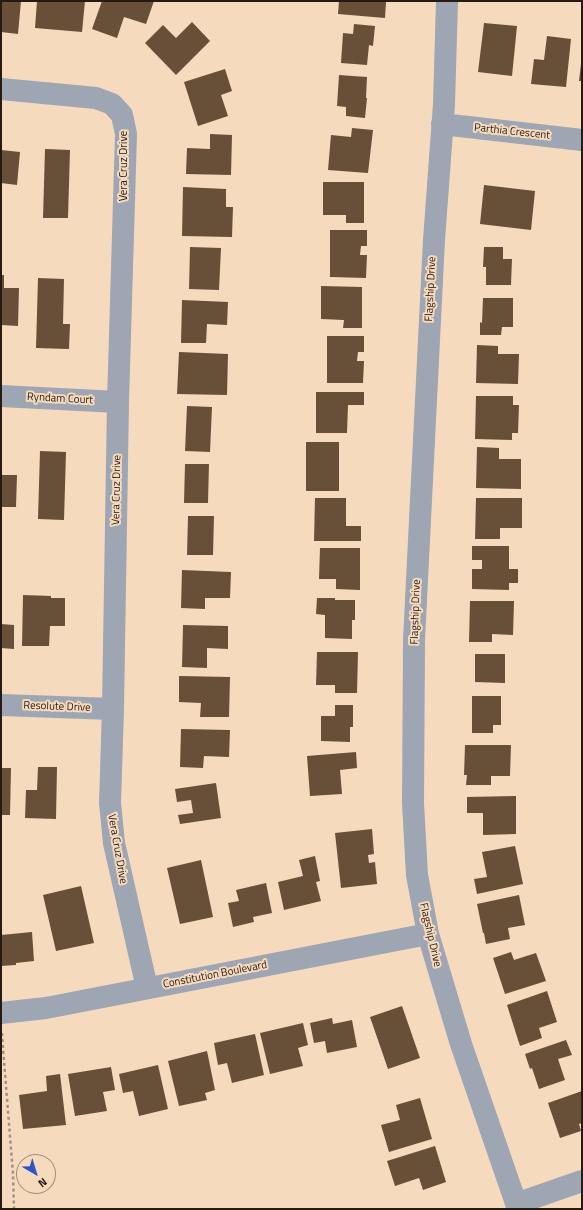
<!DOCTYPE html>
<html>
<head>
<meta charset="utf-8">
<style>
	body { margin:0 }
	#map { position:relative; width:583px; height:1210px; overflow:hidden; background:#f6dabe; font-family:"Titillium Web",sans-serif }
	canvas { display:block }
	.frame { position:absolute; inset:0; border:2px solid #251b11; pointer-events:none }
	.north { position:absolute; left:16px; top:1154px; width:40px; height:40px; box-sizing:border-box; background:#f6dabe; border:1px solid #a28e79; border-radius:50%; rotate:142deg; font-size:11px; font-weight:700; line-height:16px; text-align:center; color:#251b11 }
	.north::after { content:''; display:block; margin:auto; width:14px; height:18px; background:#2f54c4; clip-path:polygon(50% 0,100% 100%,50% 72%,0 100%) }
</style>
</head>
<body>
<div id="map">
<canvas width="583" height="1210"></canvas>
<div class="frame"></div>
<div class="north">N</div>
</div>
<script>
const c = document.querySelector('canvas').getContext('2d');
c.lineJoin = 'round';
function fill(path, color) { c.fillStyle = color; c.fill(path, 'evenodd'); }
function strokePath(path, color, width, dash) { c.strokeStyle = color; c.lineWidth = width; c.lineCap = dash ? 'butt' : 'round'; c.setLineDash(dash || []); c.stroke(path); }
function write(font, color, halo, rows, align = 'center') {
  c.font = font + ' "Titillium Web",sans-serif'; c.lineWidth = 4; c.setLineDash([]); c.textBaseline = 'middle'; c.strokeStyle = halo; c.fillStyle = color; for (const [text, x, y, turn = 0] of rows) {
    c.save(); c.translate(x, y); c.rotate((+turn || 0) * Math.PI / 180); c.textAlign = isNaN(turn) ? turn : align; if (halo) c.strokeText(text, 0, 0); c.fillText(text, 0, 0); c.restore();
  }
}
fill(new Path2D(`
	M1,1H21L18,34L1,32Z
	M37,1H85L82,32L35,28Z
	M102,1H154L146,24L124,17L117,38L92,29Z
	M339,1H374L386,2L385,18L338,14Z
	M192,22L210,41L176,75L145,43L163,25L176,38Z
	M484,23L517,26L512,76L478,72Z
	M354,24L375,26L373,46L369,45L367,65L341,63L343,33L353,34Z
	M547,36L571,39L566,87L531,84L534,59L544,60Z
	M581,64H582V81H579Z
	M225,69L232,91L221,95L228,116L198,126L184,82Z
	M339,75L367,77L366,98H367L365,118L346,116V107L337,106Z
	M352,128L373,130L368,173L328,170L331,135L351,137Z
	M210,134L232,135L231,175L186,174L187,148L210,149Z
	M45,149L70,150L68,218H43Z
	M1,150L20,152L17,185L1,183Z
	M323,182H364V223H346V215H323Z
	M484,185L535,191L531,230L480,224Z
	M183,187L226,189V207H233L232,237L182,236Z
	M330,230H367V246H361L360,255H367L366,278L330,277Z
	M190,247L221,248L219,290L189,289Z
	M484,247H503V259H512L511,285H486V267H483Z
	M1,275H4V288H19L18,326L1,325Z
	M38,278L64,279L63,324H70L69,349L36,348Z
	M321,286L362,287V328H343L344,320L321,319Z
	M483,298H513V327H502L501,335H480V322L482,323Z
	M182,300L228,302L227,325L207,324L206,343H181Z
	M327,336H364V352H358L357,361H364L363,383H327Z
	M477,345L498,346V354H519L518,384L476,383Z
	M179,352L228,354L227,395L177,394Z
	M316,392H364V405H348L347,433H316Z
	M476,396H513V405H519L518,433H512V440L475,439Z
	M187,406L212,407L210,452L185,451Z
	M306,442H339V491H306Z
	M477,447L499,448V459H521V489L476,488Z
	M40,451L66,452L64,520L38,519Z
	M185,464H209L208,503H184Z
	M1,475H17L16,507H1Z
	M315,498H346V526H361V541H314Z
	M476,498H522V528H500V539H475Z
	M188,516H214L213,555H187Z
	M472,546H509V569H518V583H509V590L472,589V569H482V560H472Z
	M320,548H360V590L336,589V579H319Z
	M182,570L231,572L230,598H205V609L181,608Z
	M23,595L51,596V598H65V626H50L49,646H22Z
	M317,598H335V600H355V620H352V639L325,638V615L316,614Z
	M470,601H514L513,635L492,634V642H469Z
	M1,624L14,625V649L1,648Z
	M183,625L228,626V649L207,648V668L182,667Z
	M317,652H358L357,693H335V685H316Z
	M475,654H505V683L475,682Z
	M179,676L230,677L229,717H200L201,703L179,702Z
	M472,696H501V725H493V733H472Z
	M335,705H353V727H350V742L321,741V716H335Z
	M181,729L230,730L229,757L204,756L203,768L180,767Z
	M465,745H511L510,776H491V785H466L467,775H464Z
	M356,752L357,768L340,770L342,794L310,796L307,756Z
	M38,767H57L56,819L25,818L26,790H37Z
	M1,768H11L10,815H1Z
	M216,783L221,818L180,824L178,815L193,813L191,800L177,802L175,789Z
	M516,796V834L483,835V813H467V797Z
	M372,829L374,854L368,855L369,863L375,862L377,884L341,888L335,833Z
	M515,846L523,884L477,894L474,879L487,877L482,852Z
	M315,856L320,881L316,882L321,901L284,910L278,882L303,876L299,860Z
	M201,860L213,917L180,924L167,868Z
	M266,883L272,913L253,917L254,922L233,927L228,903L239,901L236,890Z
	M81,886L94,943L56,951L43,895Z
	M519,895L525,925L508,928L510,939L486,944L484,933H483L477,904Z
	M32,932L34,961L16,963V965L1,966V935Z
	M511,952L514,960L536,953L546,981L505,994L493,958Z
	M547,991L557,1022L539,1028L542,1038L520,1046L507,1005Z
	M402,1006L420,1058L388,1069L370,1017Z
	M332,1018L333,1024L352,1020L357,1047L327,1053L325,1041L314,1043L310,1023Z
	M303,1023L308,1045L298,1048L303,1066L270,1074L260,1033Z
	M255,1034L264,1075L232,1083L227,1063L218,1065L214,1043Z
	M566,1040L572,1055L558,1059L565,1080L539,1089L532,1068L530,1069L525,1054Z
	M207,1051L215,1090L205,1093L207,1100L179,1106L168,1061Z
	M158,1065L168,1109L139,1116L133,1091L123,1093L119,1074Z
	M111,1067L115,1090L103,1092L107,1111L75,1116L68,1074Z
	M60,1074L66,1125L23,1129L19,1095L47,1091L46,1076Z
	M582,1091V1123L579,1124L581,1131L560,1138L548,1103Z
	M420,1098L432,1139L389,1152L381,1125L400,1120L396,1105Z
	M435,1146L446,1182L423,1190L419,1178L395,1186L387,1161Z`), '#674f38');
strokePath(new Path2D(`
	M2,1033L3,1048L13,1174L14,1209`), '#a48f7a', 2.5, [3, 3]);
strokePath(new Path2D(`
	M447,1L444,104L434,240L414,640L413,803L417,875L428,934L461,1044L518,1209
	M1,89L96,98L112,104L122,115L126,134L118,402L113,709L110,803L114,843L147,988
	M442,124L582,140
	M1,396L118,402
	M1,705L113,709
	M1,1013L46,1008L428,934
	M516,1204L582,1181`), '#9ea5b3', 22);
write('11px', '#251b11', '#f6dabe', [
	["Parthia Crescent",512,132,6],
	["Vera Cruz Drive",124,166,-90],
	["Flagship Drive",431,289,-87],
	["Ryndam Court",60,399,3],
	["Vera Cruz Drive",117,490,-89],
	["Flagship Drive",416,612,-88],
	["Resolute Drive",57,707,2],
	["Vera Cruz Drive",117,849,80],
	["Flagship Drive",430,935,77],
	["Constitution Boulevard",215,975,-11]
]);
</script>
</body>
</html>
